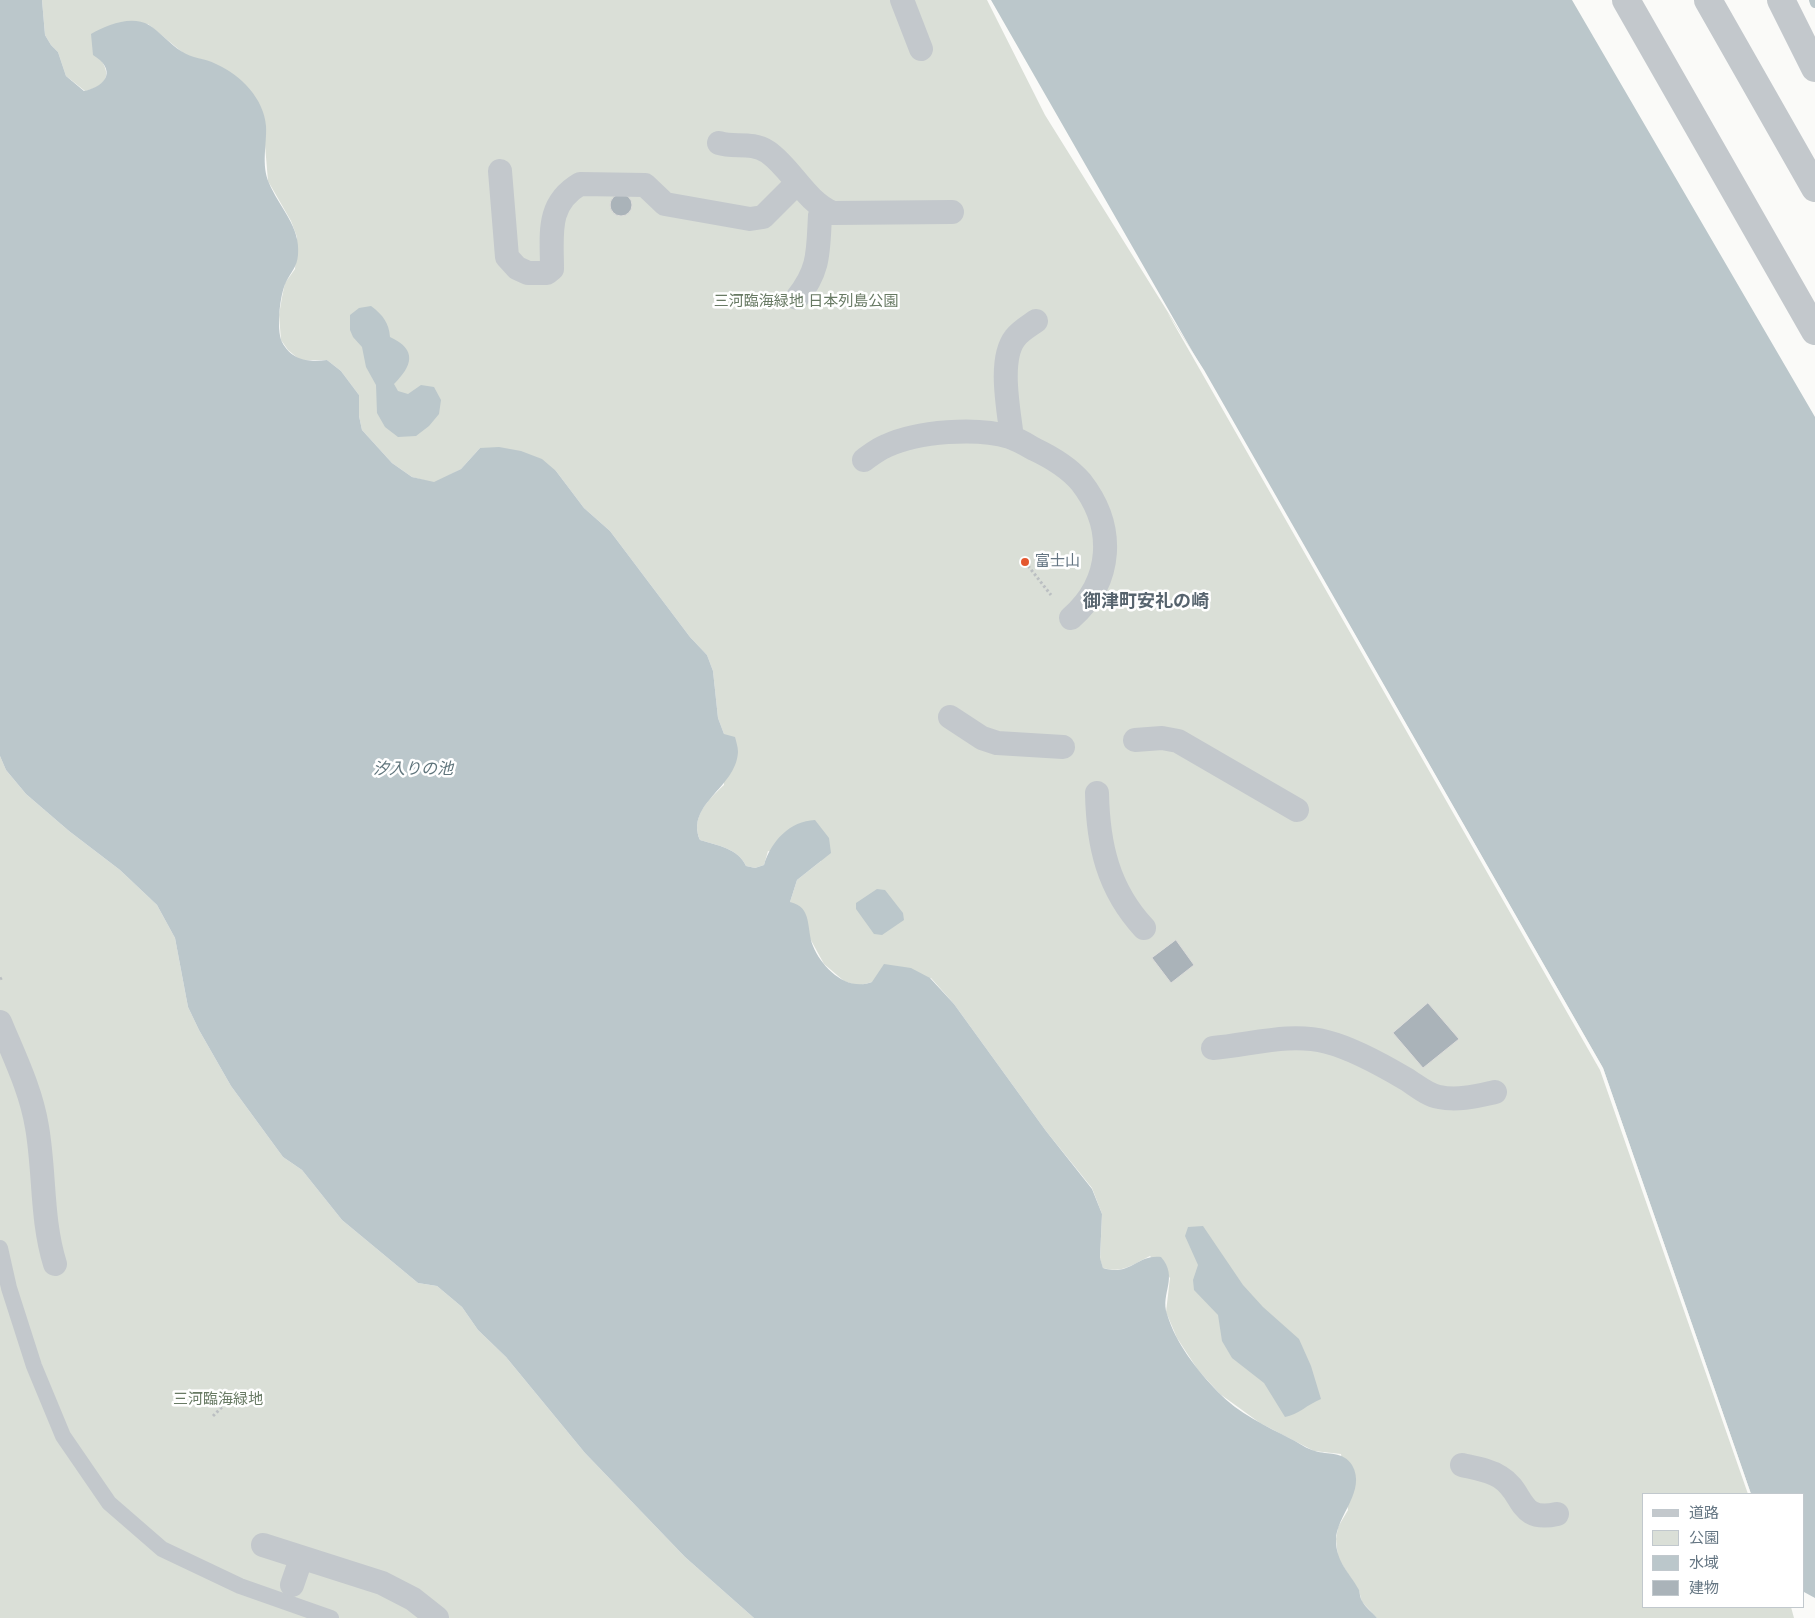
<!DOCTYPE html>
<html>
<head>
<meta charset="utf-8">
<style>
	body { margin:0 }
	#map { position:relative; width:1815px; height:1618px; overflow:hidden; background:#fafaf8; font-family:Jost,"Noto Sans JP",sans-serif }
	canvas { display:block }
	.legend { position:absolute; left:1642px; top:1493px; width:162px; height:115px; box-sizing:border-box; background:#fff; border:1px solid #c1c8cd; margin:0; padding:6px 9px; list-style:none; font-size:15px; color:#657683 }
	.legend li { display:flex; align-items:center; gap:10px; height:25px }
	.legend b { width:25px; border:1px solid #c1c8cd }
</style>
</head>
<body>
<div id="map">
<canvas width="1815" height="1618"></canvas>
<ul class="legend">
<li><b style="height:6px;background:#c3c8cc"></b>道路</li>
<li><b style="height:14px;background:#dadfd7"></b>公園</li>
<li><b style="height:14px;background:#bbc7cb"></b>水域</li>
<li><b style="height:14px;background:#aab3b9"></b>建物</li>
</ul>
</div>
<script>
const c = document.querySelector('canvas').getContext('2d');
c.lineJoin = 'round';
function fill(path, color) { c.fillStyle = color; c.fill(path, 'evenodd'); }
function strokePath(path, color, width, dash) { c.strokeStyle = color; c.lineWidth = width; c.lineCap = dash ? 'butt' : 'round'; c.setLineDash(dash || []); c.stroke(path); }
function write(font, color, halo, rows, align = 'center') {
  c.font = font + ' Jost,"Noto Sans JP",sans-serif'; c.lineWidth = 5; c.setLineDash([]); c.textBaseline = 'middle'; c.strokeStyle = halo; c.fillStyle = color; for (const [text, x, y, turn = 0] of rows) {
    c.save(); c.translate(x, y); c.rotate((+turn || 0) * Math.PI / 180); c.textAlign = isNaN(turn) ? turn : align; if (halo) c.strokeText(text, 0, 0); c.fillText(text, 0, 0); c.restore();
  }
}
fill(new Path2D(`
	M42,0H987L1045,115L1204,370L1603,1068L1751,1494H1644V1607H1791L1794,1618H1377L1362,1602L1359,1591L1338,1558L1336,1539L1338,1527L1348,1510L1341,1454L1314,1451L1260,1423L1220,1394L1198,1370L1177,1338L1166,1312L1170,1278L1150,1256C1133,1264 1123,1274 1103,1268L1100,1259L1102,1214L1092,1188L1046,1131L954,1004L931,978L872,982L858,986L844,981L824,964L790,902L797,880L821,861L768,851L764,865L755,868L746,866C738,848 718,846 700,840C690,817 708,800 724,785V734L718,718L713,671L707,655L690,637L610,531L584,508L556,471L480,448L461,469L434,483L412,477L392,463L362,430L359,416V395L341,371L327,360H300L288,350L281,340L279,315L282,297L285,283L295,269L297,237L291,221L268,181L265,145L204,60L188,57L148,24L101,60C113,78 103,87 85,91L66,76L58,52L51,45L45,35Z
	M0,756L6,770L26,794L69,831L120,870L157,905L175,938L188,1007L199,1030L231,1086L283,1157L302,1170L342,1220L418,1283L437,1286L462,1307L478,1330L506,1357L585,1453L685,1557L754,1618H0Z`), '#dadfd7');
fill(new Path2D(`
	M0,0H42L45,35L51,45L58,52L66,76L84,91C108,86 116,69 93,55L91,34C107,25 131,15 149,25C160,32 170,44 181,51C192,59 205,58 216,64C241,75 264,99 266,126C267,144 261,165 269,183C279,207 301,227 298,255C297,267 291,272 286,282C280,294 276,329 282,342C292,361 309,362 327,360L341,371L359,395V416L362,430L392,463L412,477L434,482L461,469L480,448L499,447L521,451L542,459L556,471L584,508L610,531L690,637L707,655L713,671L718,718L724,734L735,737C736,741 738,747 738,752C736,788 685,804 700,840C718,846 738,848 746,866L755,868L764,865C771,841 790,821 815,820L829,838L831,853L797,880L790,902C813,907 806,929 813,946C822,968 847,992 872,982L884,964L911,968L930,978L954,1004L1046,1131L1092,1189L1102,1214L1100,1258L1103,1268C1130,1277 1137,1254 1161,1257C1179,1278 1160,1293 1167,1314C1176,1344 1197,1370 1218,1392C1238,1413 1266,1426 1291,1439C1299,1443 1307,1449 1315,1451C1328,1455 1343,1451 1352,1465C1367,1491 1336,1516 1336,1540C1336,1562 1349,1572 1359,1590C1360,1594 1360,1598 1362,1601C1365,1607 1373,1613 1377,1618H754L685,1557L585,1453L506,1357L478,1330L462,1307L437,1286L418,1283L342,1220L302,1170L283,1157L231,1086L199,1030L188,1007L175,938L157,905L120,870L69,831L26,794L6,770L0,756Z
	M991,0H1572L1815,417V1598L1804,1592V1494H1751L1603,1068Z
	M371,306C383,315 389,323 390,337C418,350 412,366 394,384L398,391L408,394L421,385L434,387L441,400L439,414L429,426L416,436L398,437L385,427L377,413L376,385L366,367L362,347L353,337L350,330V315L359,308Z
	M877,889L885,890L903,913L904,920L882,935L874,934L856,909V903Z
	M1203,1226L1243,1285L1263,1307L1299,1339L1311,1366L1321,1399C1308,1404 1298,1415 1285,1417L1264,1383L1232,1358L1222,1341L1218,1315L1194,1290L1193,1280L1198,1265L1185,1236L1188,1227Z`), '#bbc7cb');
fill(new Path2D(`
	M1167,312L1204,370L1603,1068L1751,1494H1748L1600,1070Z`), '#fafaf8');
strokePath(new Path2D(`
	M1814,0L1815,3`), '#bbc7cb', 10);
const building = new Path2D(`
	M610 205a11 11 0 1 1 22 0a11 11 0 1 1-22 0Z
	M1176,940L1194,965L1171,983L1152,958Z
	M1428,1003L1459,1039L1423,1068L1393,1033Z`);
fill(building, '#aab3b9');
strokePath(building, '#dcdcda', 1);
strokePath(new Path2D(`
	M1025,562L1051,595
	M0,979L2,978
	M213,1416L223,1406`), '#bbbfc2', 3, [2.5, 2.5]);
strokePath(new Path2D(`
	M0,1248L9,1288L34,1366L63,1436L109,1503L162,1549L240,1586L331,1618`), '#c3c8cc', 16);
strokePath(new Path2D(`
	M902,0L921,49
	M719,143C735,148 751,141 768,152C792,169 805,201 833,213L952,212
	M500,171L507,257L517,268L528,273H547L552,269C552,234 546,204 580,184L645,185L665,204L750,219L763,217L797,183
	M797,298C820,270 818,251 820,215L825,210
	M1012,438C1009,411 998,360 1015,338C1020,331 1029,326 1036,321
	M864,460C871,455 878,449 886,446C918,431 977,427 1010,437C1019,440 1027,445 1034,449C1051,457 1069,468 1081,482C1116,527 1113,581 1071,618
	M950,717L982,738L997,743L1063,747
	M1135,740L1162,738L1178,741L1297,810
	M1097,793C1098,845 1108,889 1144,928
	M0,1022C14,1056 31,1090 37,1127C45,1173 41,1219 55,1264
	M1213,1048C1251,1045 1289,1032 1327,1042C1351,1048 1384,1066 1406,1079C1416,1085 1427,1095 1439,1097C1458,1101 1477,1096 1495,1092
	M1462,1465C1475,1468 1489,1470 1500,1477C1525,1492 1517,1523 1557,1514
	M263,1545L382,1583L413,1599L437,1618
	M292,1585L301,1559`), '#c3c8cc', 24);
strokePath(new Path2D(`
	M1626,0L1815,331
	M1708,0L1815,188
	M1781,0L1815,68`), '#c3c8cc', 28);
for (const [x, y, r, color] of [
	[1025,562,5,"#e4572e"]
]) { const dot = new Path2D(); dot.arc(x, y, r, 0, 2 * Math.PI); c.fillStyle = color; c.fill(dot); strokePath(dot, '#fff', 2); }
write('15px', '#687a64', '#fff', [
	["三河臨海緑地 日本列島公園",806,302],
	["三河臨海緑地",218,1400]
]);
write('15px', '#657683', '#fff', [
	["富士山",1035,562]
], 'left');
write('italic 16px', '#60757c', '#fff', [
	["汐入りの池",413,770]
]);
write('bold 18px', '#57646e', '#fff', [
	["御津町安礼の崎",1146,603]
]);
</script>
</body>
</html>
